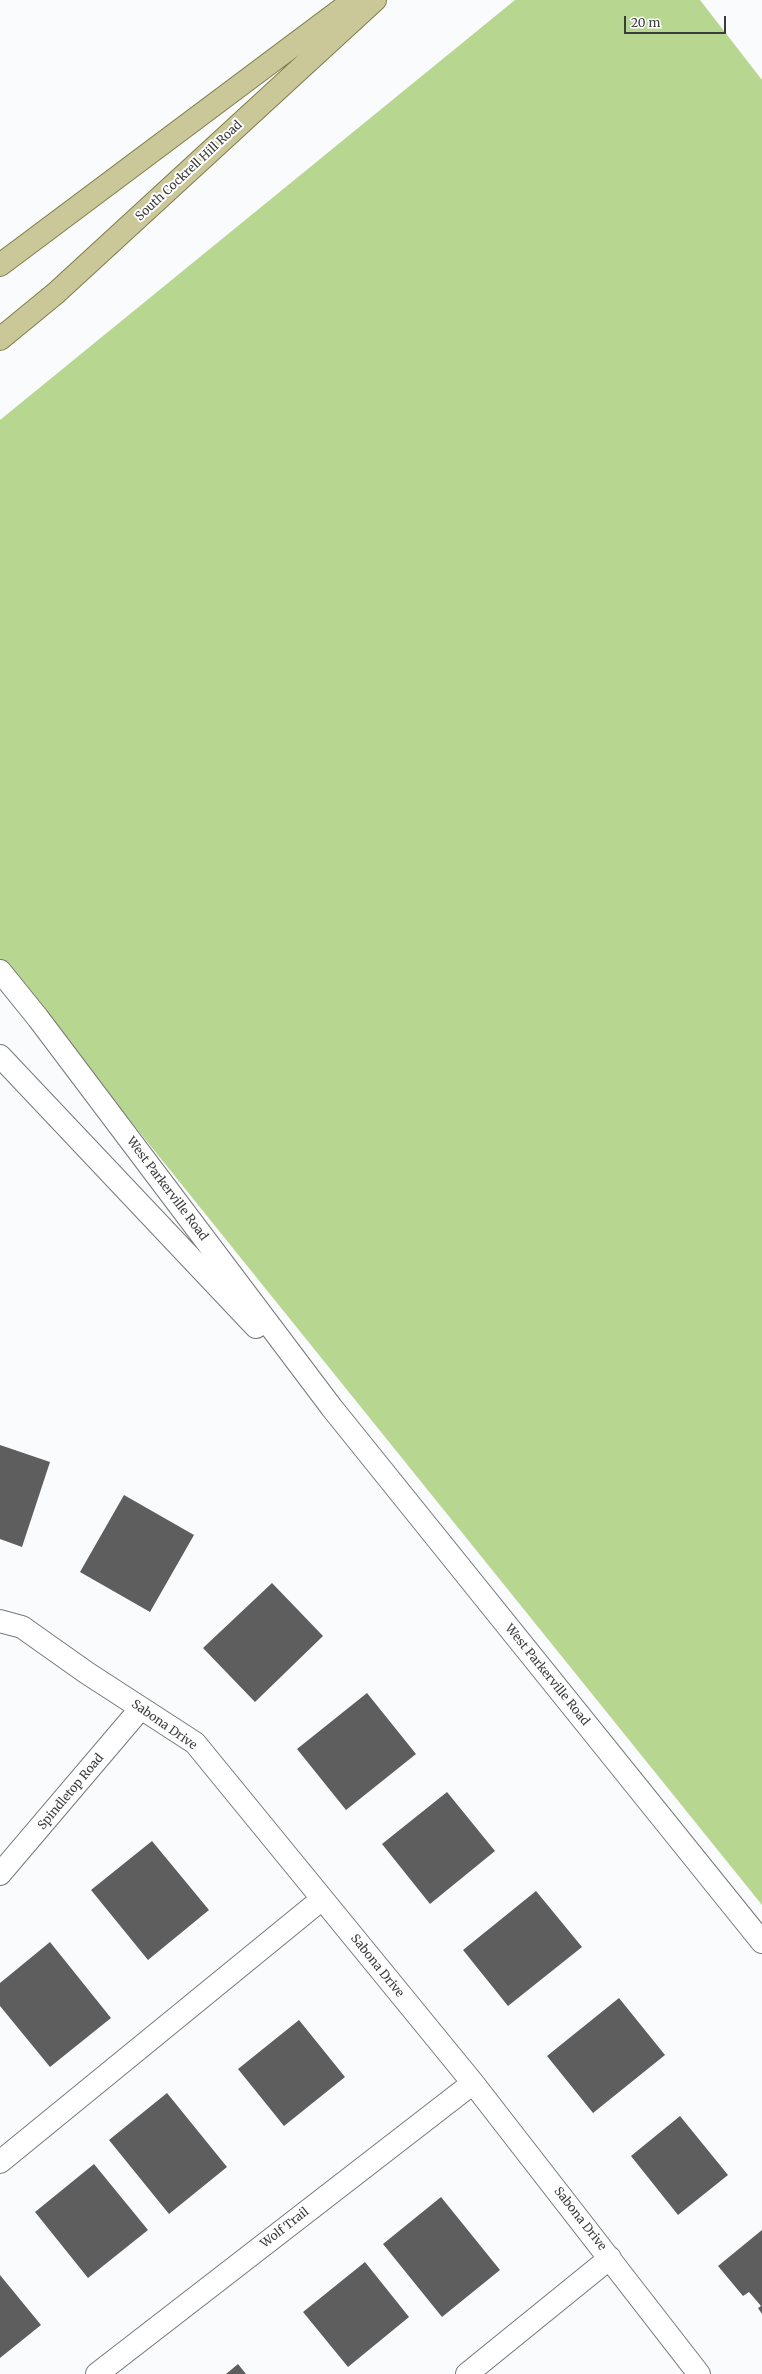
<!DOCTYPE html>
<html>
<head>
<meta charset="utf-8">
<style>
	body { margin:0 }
	#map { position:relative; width:762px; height:2374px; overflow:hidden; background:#f9fbfc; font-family:Merriweather,serif }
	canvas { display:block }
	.scale { position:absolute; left:624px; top:16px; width:102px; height:18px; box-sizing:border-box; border:2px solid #3a3b3b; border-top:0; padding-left:5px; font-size:12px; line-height:14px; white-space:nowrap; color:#3a3b3b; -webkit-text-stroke:3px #fff; paint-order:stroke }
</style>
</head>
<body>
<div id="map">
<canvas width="762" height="2374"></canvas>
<div class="scale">20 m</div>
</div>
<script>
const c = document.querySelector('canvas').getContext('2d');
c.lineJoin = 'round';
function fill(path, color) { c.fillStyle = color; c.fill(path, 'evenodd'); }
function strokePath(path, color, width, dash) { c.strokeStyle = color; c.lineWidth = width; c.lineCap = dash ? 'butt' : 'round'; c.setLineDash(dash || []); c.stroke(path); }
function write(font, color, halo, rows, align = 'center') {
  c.font = font + ' Merriweather,serif'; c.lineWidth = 4; c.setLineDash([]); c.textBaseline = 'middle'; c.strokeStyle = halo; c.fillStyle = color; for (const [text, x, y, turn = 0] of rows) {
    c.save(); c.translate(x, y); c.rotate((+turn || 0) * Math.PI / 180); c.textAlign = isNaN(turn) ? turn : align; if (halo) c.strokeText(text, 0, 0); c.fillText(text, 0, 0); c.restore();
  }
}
fill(new Path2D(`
	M515,0H700L762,80V1905L0,959V420Z`), '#b7d68f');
fill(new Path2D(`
	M0,1445L50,1462L22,1547L0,1539Z
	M124,1495L194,1535L150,1612L80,1572Z
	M272,1583L323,1636L255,1702L203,1648Z
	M367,1693L416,1754L346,1810L297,1749Z
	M447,1792L495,1851L430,1904L382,1844Z
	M152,1841L209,1910L148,1960L91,1890Z
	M536,1891L582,1947L508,2006L463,1950Z
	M50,1942L111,2018L50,2067L0,2006V1983Z
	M619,1998L665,2055L593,2113L547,2056Z
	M299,2020L345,2077L284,2126L238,2069Z
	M167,2093L227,2167L169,2214L109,2140Z
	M680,2116L728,2175L678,2215L631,2156Z
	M94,2164L148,2230L88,2278L35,2212Z
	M441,2197L500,2270L442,2317L383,2244Z
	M762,2230V2314L758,2308L761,2306L749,2292L743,2296L718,2266Z
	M365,2262L409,2317L348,2367L303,2312Z
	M0,2275L41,2325L0,2358Z
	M238,2364L246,2374H226Z`), '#5f5e5f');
const minor = new Path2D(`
	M0,971L38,1018L332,1408L762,1942
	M0,1056L256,1327
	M0,1621L22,1627L87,1673L195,1743L473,2083L699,2374
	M0,1874L141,1708
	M0,2162L322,1899
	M97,2374L473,2083
	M467,2374L610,2258`);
const major = new Path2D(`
	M0,265L354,0
	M0,339L56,293L375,0`);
strokePath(minor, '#777879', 24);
strokePath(major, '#807d4b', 24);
strokePath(minor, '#fff', 22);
strokePath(major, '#cac798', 22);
write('12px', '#3a3b3b', '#fff', [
	["South Cockrell Hill Road",189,171,-43],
	["West Parkerville Road",167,1189,53],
	["West Parkerville Road",547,1675,51],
	["Sabona Drive",164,1725,35],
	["Spindletop Road",71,1792,-50],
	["Sabona Drive",377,1966,51],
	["Sabona Drive",580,2219,52],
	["Wolf Trail",285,2228,-38]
]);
</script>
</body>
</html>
